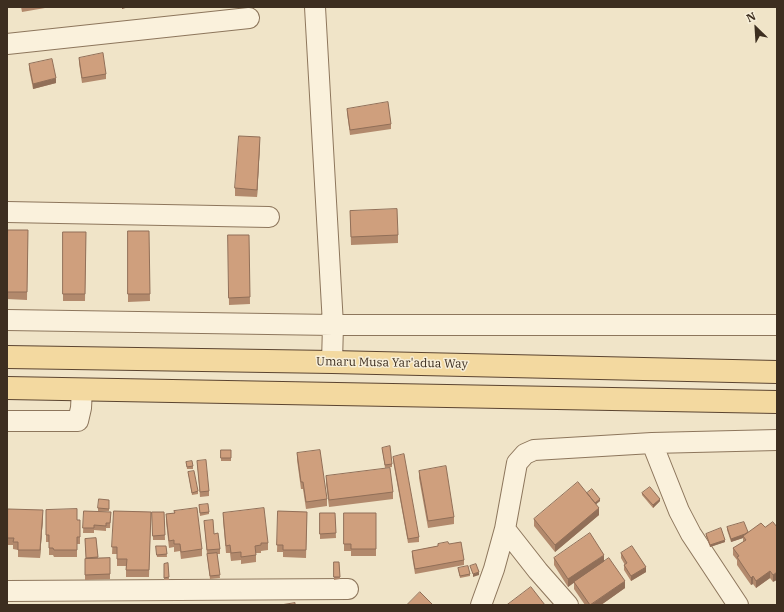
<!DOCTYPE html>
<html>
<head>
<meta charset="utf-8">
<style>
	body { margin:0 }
	#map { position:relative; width:784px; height:612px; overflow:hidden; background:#f0e4c8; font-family:"IBM Plex Serif",serif }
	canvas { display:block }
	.frame { position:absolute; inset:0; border:8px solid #3d2e20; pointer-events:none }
	.north { position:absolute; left:736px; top:8px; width:40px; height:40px; -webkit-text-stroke:3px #f7eed8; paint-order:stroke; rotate:335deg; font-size:11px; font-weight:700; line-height:16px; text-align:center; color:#3d2e20 }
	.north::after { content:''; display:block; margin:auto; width:14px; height:18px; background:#3d2e20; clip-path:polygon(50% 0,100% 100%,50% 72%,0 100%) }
</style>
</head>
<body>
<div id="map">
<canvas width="784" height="612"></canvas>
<div class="frame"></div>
<div class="north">N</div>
</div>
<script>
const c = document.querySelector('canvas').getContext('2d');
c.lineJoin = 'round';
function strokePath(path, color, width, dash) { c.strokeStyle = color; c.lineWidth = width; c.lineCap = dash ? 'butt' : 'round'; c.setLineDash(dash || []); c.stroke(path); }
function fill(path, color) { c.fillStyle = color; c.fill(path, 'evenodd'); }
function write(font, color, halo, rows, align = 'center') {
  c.font = font + ' "IBM Plex Serif",serif'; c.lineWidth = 3; c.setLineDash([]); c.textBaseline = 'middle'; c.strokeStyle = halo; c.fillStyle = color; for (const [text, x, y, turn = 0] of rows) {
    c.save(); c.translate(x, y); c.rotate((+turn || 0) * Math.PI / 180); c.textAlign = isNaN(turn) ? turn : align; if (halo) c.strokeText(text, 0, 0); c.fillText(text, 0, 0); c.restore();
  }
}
const minor = new Path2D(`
	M315,7L333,325L332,362
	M7,44L249,18
	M7,212L269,217
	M7,320L333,325H777
	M7,421H78L81,408L82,389
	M652,443L679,511L691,534L738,605
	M505,529L538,571L568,605
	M7,591L348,589
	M481,605L494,569L505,529L517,463L525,454L534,450L652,443L777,440`);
const major = new Path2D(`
	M7,357L332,362L777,372
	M7,388L777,402`);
strokePath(minor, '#8d765c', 22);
strokePath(major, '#5b4430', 24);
strokePath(minor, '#faf1dc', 20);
strokePath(major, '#f3d9a0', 22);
fill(new Path2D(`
	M21,7H45V8L22,12Z
	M79,58L106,74V79L82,83L79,63Z
	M29,64L56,83L33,89L29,69Z
	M347,109L391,124V129L350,135L347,113Z
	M260,144L257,197L235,196V188Z
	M350,211L398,235V243L351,245Z
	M8,230H28L27,300L7,299Z
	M128,231H149L150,301L128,302Z
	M86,232L85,301H63V294Z
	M228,235H249L250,304L229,305Z
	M382,448L392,464V467L385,468Z
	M221,450H231V461H221Z
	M297,453L327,499V506L306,509L303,489H301L297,460Z
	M393,457L419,537V542L408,543L393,461Z
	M197,461L209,491V496L200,497Z
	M186,462L193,466V469H187Z
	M419,471L454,517V524L428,528L419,478Z
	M188,472L198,491V494L192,495Z
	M326,476L393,492V499L329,507L326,484Z
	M587,493L600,501L596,504L599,515L555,552L534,526V519Z
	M642,493L660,501L653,508L642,495Z
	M109,500V511H98V508Z
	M199,505L209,512V514L200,516Z
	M8,509L43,517L40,558L18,557V550L13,549V545H8Z
	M46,510L77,520H80V544H77V557H54L53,555H49V542H46Z
	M84,511L111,512L110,528H106V531L94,530V533H83Z
	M114,511L151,512L149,577H126V566H117V554H112Z
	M174,511L202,549V556L181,559L180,551L174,552V547L169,548L166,522V514L174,513Z
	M278,511L307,512L306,558L283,557V552H277Z
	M152,512H164L165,540H153Z
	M223,513L268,543V550L261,551V553H256V562L241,564V560L231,561L230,553H226L223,520Z
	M320,513H335L336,538L320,539Z
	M344,513H376V556H351V551H344Z
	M204,521L214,534L220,549V554H217L220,578L210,579L207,555Z
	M727,527L748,532L765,527H777L773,582L770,578L756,588L753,584L751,585L737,565V560L733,555V548L743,542V538L731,542L727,530Z
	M706,534L725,542L710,547L706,536Z
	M96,538L98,558H110V579L85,580V559H86L85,539Z
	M438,544H449L464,560V565L415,574L412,556V551L438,546Z
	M156,546H166L167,557H157Z
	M621,553L646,572L631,581L624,570V565H625L621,558Z
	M554,558L604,561L625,588L601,605H585L574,589V582L568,587L554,565Z
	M334,562H339L340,579L334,580Z
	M168,563L169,580H164V564Z
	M458,568L470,574V576L460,578Z`), '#b2896c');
fill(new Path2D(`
	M122,7H129L122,9Z
	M56,78V83L33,89V84Z
	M260,137V144L257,197V190Z
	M600,499V501L593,507V504Z
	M660,499V501L653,508V505Z
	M599,508V515L555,552V545Z
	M43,510V517L40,558V550Z
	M748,533L743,536V538L731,542V539Z
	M725,540V542L710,547V545Z
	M604,555V562L568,587V579Z
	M646,567V572L631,581V576Z
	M770,571V578L756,588V581Z
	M479,572V575L473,577V574Z
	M777,572V580L773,582V575Z
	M753,576V584L751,585V578Z
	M625,581V588L601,605H591Z`), '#916f58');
const building = new Path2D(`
	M103,53L106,74L82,78L79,58Z
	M52,59L56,78L33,84L29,64Z
	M388,102L391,124L350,130L347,109Z
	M239,136L260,137L257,190L235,188Z
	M397,209L398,235L351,237L350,211Z
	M8,230H28L27,292H7Z
	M128,231H149L150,294H128Z
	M63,232H86L85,294H63Z
	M228,235H249L250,297L229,298Z
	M390,446L392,464L385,465L382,448Z
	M221,450H231V458H221Z
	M320,450L327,499L306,502L303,482H301L297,453Z
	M404,454L419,537L408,539L393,457Z
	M206,460L209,491L200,492L197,461Z
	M192,461L193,466L187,467L186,462Z
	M446,466L454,517L428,521L419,471Z
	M390,468L393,492L329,500L326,476Z
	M194,471L198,491L192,493L188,472Z
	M578,482L599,508L555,545L534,519Z
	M650,487L660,499L653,505L642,493Z
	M592,489L600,499L595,503L587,493Z
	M99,499L109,500V509L98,508Z
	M208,504L209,512L200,513L199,505Z
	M197,508L202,549L181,552L180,544H174V540L169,541L166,514L175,513L174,511Z
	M264,508L268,543H261V545L255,546L256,555L241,557V552L231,553L230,545L226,546L223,513Z
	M8,509L43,510L40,550H18V542H13L14,538H8Z
	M77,509V520H80V537H77V550H54L53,548H49V535H46V510Z
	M84,511L111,512L110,523H106V526L94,525V528H83Z
	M114,511L151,512L149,570H126L127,559H117V547H112Z
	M278,511L307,512L306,550H283V545H277Z
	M152,512H164L165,535L153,536Z
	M320,513H335L336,533L320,534Z
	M344,513H376V549H351V544H344Z
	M213,520L214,534L218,533L220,549L207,550L204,521Z
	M744,522L748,532L745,534L731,539L727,527Z
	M773,522L777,527V572L773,575L770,571L756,581L753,576L751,578L737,557L739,556L733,548L746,540L743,536L761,523L765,527Z
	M721,528L725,540L710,545L706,534Z
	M590,533L604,555L568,579L554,558Z
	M96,538L98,557L86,558L85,539Z
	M448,542L449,544L461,542L464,560L415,569L412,551L438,546V544Z
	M156,546H166L167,554L157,555Z
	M632,546L646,567L631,576L624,565L627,563L621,553Z
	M217,553L220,575L210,576L207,554Z
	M110,558V574L85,575V559Z
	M609,558L625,581L590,605L574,582Z
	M334,562H339L340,577H334Z
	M168,563L169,577L164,578V564Z
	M476,564L479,572L473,574L470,566Z
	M468,566L470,574L460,576L458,568Z
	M531,587L545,605H507Z
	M420,592L433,605H407Z
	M295,603V605H281Z`);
fill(building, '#cf9f7d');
strokePath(building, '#916f58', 1);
write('12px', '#3d2e20', '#f7eed8', [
	["Umaru Musa Yar'adua Way",392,363,1]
]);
</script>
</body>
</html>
